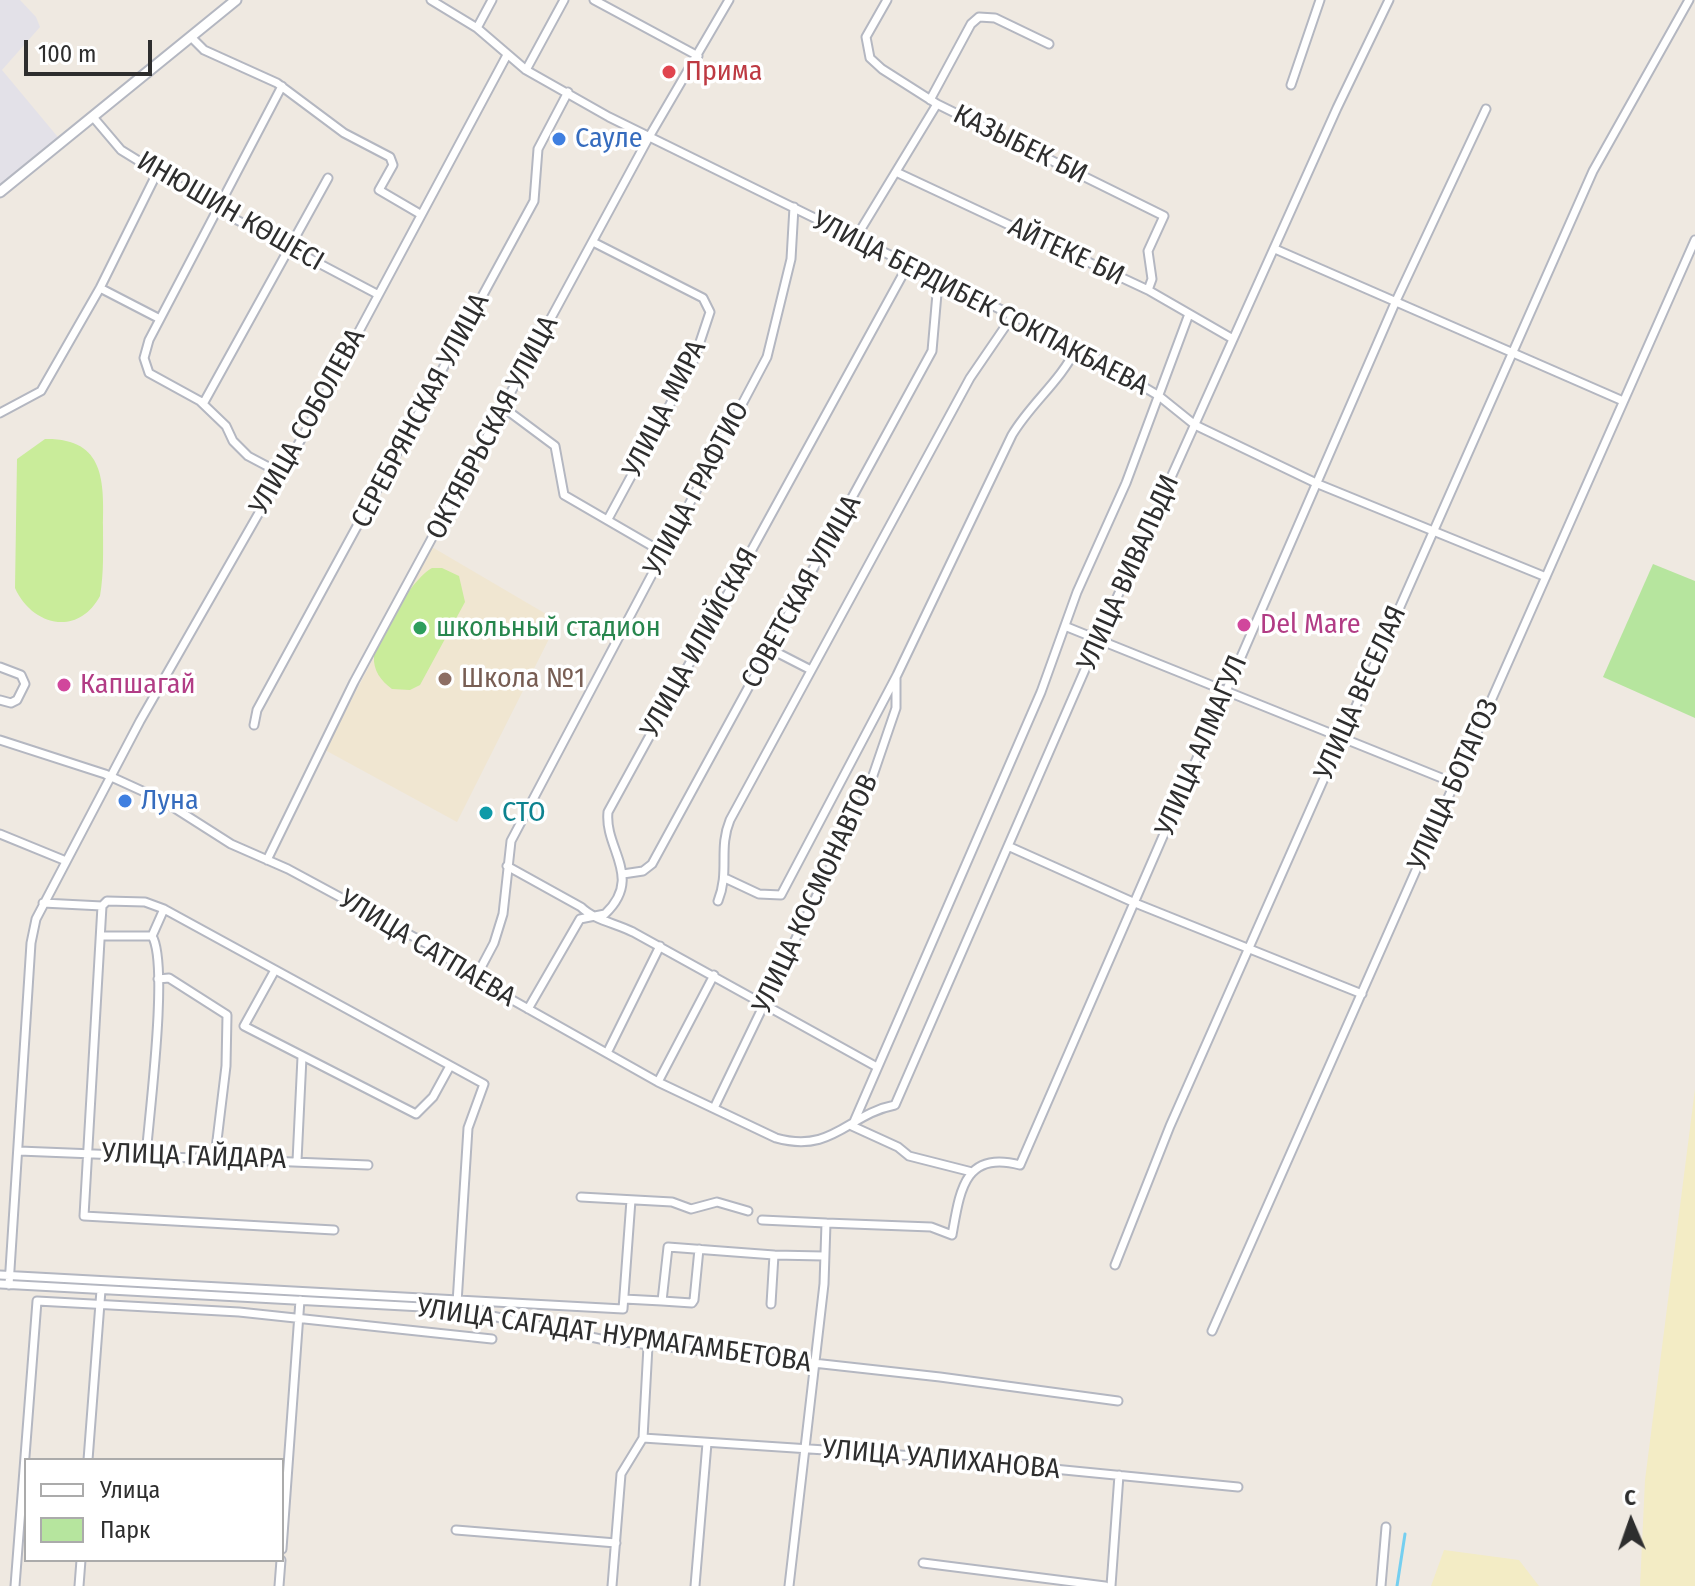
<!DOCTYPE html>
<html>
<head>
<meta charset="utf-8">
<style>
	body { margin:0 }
	#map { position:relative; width:1695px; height:1586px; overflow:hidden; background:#efe9e1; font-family:"Fira Sans Condensed",sans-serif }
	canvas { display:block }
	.legend { position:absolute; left:24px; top:1458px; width:260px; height:104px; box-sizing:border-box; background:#fff; border:2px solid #ababab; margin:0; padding:10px 14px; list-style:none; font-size:24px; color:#2e2e2e }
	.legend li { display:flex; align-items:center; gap:16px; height:40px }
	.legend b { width:40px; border:2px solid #ababab }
	.north { position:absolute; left:1591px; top:1482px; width:80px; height:80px; -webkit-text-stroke:6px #fff; paint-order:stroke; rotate:358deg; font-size:22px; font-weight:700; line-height:32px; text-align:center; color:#2e2e2e }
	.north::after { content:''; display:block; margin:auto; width:28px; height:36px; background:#2e2e2e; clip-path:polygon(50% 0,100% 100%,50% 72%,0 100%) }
	.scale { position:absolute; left:24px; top:40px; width:128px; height:36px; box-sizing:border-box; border:4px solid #2e2e2e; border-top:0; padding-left:10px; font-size:24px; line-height:28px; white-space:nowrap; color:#2e2e2e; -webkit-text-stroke:6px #fff; paint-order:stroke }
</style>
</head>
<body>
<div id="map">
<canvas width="1695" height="1586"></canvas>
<ul class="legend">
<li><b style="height:10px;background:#fff"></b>Улица</li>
<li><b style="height:22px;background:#b6e59e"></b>Парк</li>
</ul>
<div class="north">С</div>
<div class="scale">100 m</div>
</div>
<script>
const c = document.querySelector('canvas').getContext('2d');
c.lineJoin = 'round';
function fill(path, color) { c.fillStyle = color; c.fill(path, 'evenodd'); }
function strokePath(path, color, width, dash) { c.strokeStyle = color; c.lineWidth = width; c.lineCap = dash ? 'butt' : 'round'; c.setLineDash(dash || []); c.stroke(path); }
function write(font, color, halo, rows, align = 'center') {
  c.font = font + ' "Fira Sans Condensed",sans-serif'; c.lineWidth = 7; c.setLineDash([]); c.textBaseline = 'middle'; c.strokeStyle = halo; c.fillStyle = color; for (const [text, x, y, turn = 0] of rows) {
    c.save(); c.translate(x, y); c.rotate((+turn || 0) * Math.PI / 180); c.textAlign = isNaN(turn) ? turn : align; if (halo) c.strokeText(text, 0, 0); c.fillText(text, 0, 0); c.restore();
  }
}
fill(new Path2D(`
	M0,0H20L36,17L40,27L2,70L62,142L0,192Z`), '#e3e1e8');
fill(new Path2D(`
	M432,547L558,621L457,822L325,750Z`), '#f0e6d1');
fill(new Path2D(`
	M1653,564L1695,581V718L1603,677Z`), '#b6e59e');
fill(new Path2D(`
	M1695,1089V1586H1640L1645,1480Z
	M1444,1550L1519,1560L1539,1586H1431Z`), '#f3ecc5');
fill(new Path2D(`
	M45,439C105,438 104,481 103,527C103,550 104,573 100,596C78,637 32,626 15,588L17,459Z
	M432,568H442L459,576L465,602L420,685L410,690L392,689C381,681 373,670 374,657C376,636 414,577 432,568Z`), '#c9ec9a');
strokePath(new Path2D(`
	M1397,1586L1405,1534`), '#75cff0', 3);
const minor = new Path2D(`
	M431,0L477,28L526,70L609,117L1077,347L1159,396L1195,425L1318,484L1546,577
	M594,0L698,56
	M887,0L866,37L870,58L882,69L937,104L1164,216L1148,251L1152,279L1148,290
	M477,28L492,0
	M192,38L204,50L277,83L344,133L390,157L393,165L379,190L420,214
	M526,70L564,0
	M1291,85L1320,0
	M930,100L971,24L979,17L995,18L1049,44
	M93,117L121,150L218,210L377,294
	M896,172L1148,290L1233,339
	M855,239L937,104
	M593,242L703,298L710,312L694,360L608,519
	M1275,249L1623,401
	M100,288L160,319
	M203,404L328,178
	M504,408L555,446L564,495L664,553
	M0,413L41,391L100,288L157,173
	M282,474L248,456L233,441L226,426L200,401L149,373L144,358L149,340L282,86
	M1067,627L1454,783
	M772,650L811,670
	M0,667L21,675L25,684L17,700L11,703L0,700
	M254,725L257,710L534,201L538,149L568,92
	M0,740L105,774L162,800L231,844L288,869L427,944L484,984L658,1082L776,1138C833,1154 848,1114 895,1105L1097,642L1337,108L1389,0
	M0,834L66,861
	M1010,847L1135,903L1362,994
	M267,860L354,682L649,137L729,0
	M507,866L581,907C594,920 615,923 633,932L877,1067
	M623,874L643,871L652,864L932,351L938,282
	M727,879L759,894L781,895L897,675L1012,435C1031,403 1060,382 1077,347
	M718,901C730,871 718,849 730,820L970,378L1011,318
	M43,903L102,906L107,901L145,902L164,909
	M102,906L84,1216L334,1230
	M101,936H152C169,963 149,1116 146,1156
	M152,936L164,909L484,1084L468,1128L457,1303
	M275,970L244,1026L416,1114L433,1097L450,1066
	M476,977L494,943L503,914L511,841L767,357L791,259L794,207
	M158,979L169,978L227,1015L226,1066L215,1157
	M528,1009L580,919L605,914C644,877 604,849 608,812L908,265
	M607,1053L660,946
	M658,1082L714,975
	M714,1108L869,787L896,708V678
	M853,1124L1041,692L1077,592L1126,483L1189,314
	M852,1126L898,1147L909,1156L972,1172
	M19,1151L368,1165
	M297,1161L302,1057
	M581,1197L672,1202L691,1209L717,1202L748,1211
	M762,1220L826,1223L824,1284L789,1586
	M826,1223L931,1227L952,1235C960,1191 964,1150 1020,1165L1395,303L1486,109
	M774,1255L823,1256
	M1115,1265L1170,1126L1593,171L1689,0
	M0,1275L623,1309L631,1200
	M0,1284L459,1309L605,1340L940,1377L1118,1401
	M9,1285L31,943L36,919L140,721L304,434L507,55
	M624,1299L662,1301L668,1247L774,1255L771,1304
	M662,1301L692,1303L694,1300L699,1249
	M1212,1331L1695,240
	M643,1438L931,1457L1238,1487
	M88,1460L101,1290
	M456,1530L616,1543
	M282,1549L300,1300
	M923,1563L1105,1586
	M15,1586L37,1301L239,1312L492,1339
	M79,1586L81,1560
	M279,1586L281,1560
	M612,1586L621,1474L643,1438L648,1346
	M695,1586L707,1443
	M1111,1586L1119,1475
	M1381,1586L1386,1527`);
const secondary = new Path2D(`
	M0,192L236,0`);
strokePath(minor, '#b4b7c1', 11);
strokePath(secondary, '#b4b7c1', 13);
strokePath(minor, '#fff', 7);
strokePath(secondary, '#fff', 9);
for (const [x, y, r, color] of [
	[669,72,8,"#e0444e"],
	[559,139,8,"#3f7fe0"],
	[1244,625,8,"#d1479c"],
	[420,628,8,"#2e9e5b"],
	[445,679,8,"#8d6e63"],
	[64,685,8,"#d1479c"],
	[125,801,8,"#3f7fe0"],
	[486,813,8,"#0f9aa8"]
]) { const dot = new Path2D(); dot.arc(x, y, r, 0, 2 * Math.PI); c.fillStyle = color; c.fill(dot); strokePath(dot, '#fff', 3); }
write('28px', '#be3a42', '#fff', [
	["Прима",685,72]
], 'left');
write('28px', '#366cbe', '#fff', [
	["Сауле",575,139],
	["Луна",141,801]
], 'left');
write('28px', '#2e2e2e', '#fff', [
	["КАЗЫБЕК БИ",1020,145,26],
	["ИНЮШИН КӨШЕСІ",230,212,30],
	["АЙТЕКЕ БИ",1066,252,25],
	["УЛИЦА БЕРДИБЕК СОКПАКБАЕВА",980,304,27],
	["УЛИЦА МИРА",665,409,-63],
	["СЕРЕБРЯНСКАЯ УЛИЦА",421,411,-62],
	["УЛИЦА СОБОЛЕВА",308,422,-61],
	["ОКТЯБРЬСКАЯ УЛИЦА",493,428,-62],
	["УЛИЦА ГРАФТИО",697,489,-62],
	["УЛИЦА ВИВАЛЬДИ",1129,573,-66],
	["СОВЕТСКАЯ УЛИЦА",802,592,-61],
	["УЛИЦА ИЛИЙСКАЯ",700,643,-61],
	["УЛИЦА ВЕСЕЛАЯ",1361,693,-66],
	["УЛИЦА АЛМАГУЛ",1202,746,-67],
	["УЛИЦА БОТАГОЗ",1454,785,-66],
	["УЛИЦА КОСМОНАВТОВ",816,894,-65],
	["УЛИЦА САТПАЕВА",427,949,31],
	["УЛИЦА ГАЙДАРА",194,1157,2],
	["УЛИЦА САГАДАТ НУРМАГАМБЕТОВА",614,1336,8],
	["УЛИЦА УАЛИХАНОВА",941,1460,5]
]);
write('28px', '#b23c85', '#fff', [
	["Del Mare",1260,625],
	["Капшагай",80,685]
], 'left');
write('28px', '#27864d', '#fff', [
	["школьный стадион",436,628]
], 'left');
write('28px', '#785e54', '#fff', [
	["Школа №1",461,679]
], 'left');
write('28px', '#0d838f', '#fff', [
	["СТО",502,813]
], 'left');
</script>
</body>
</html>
